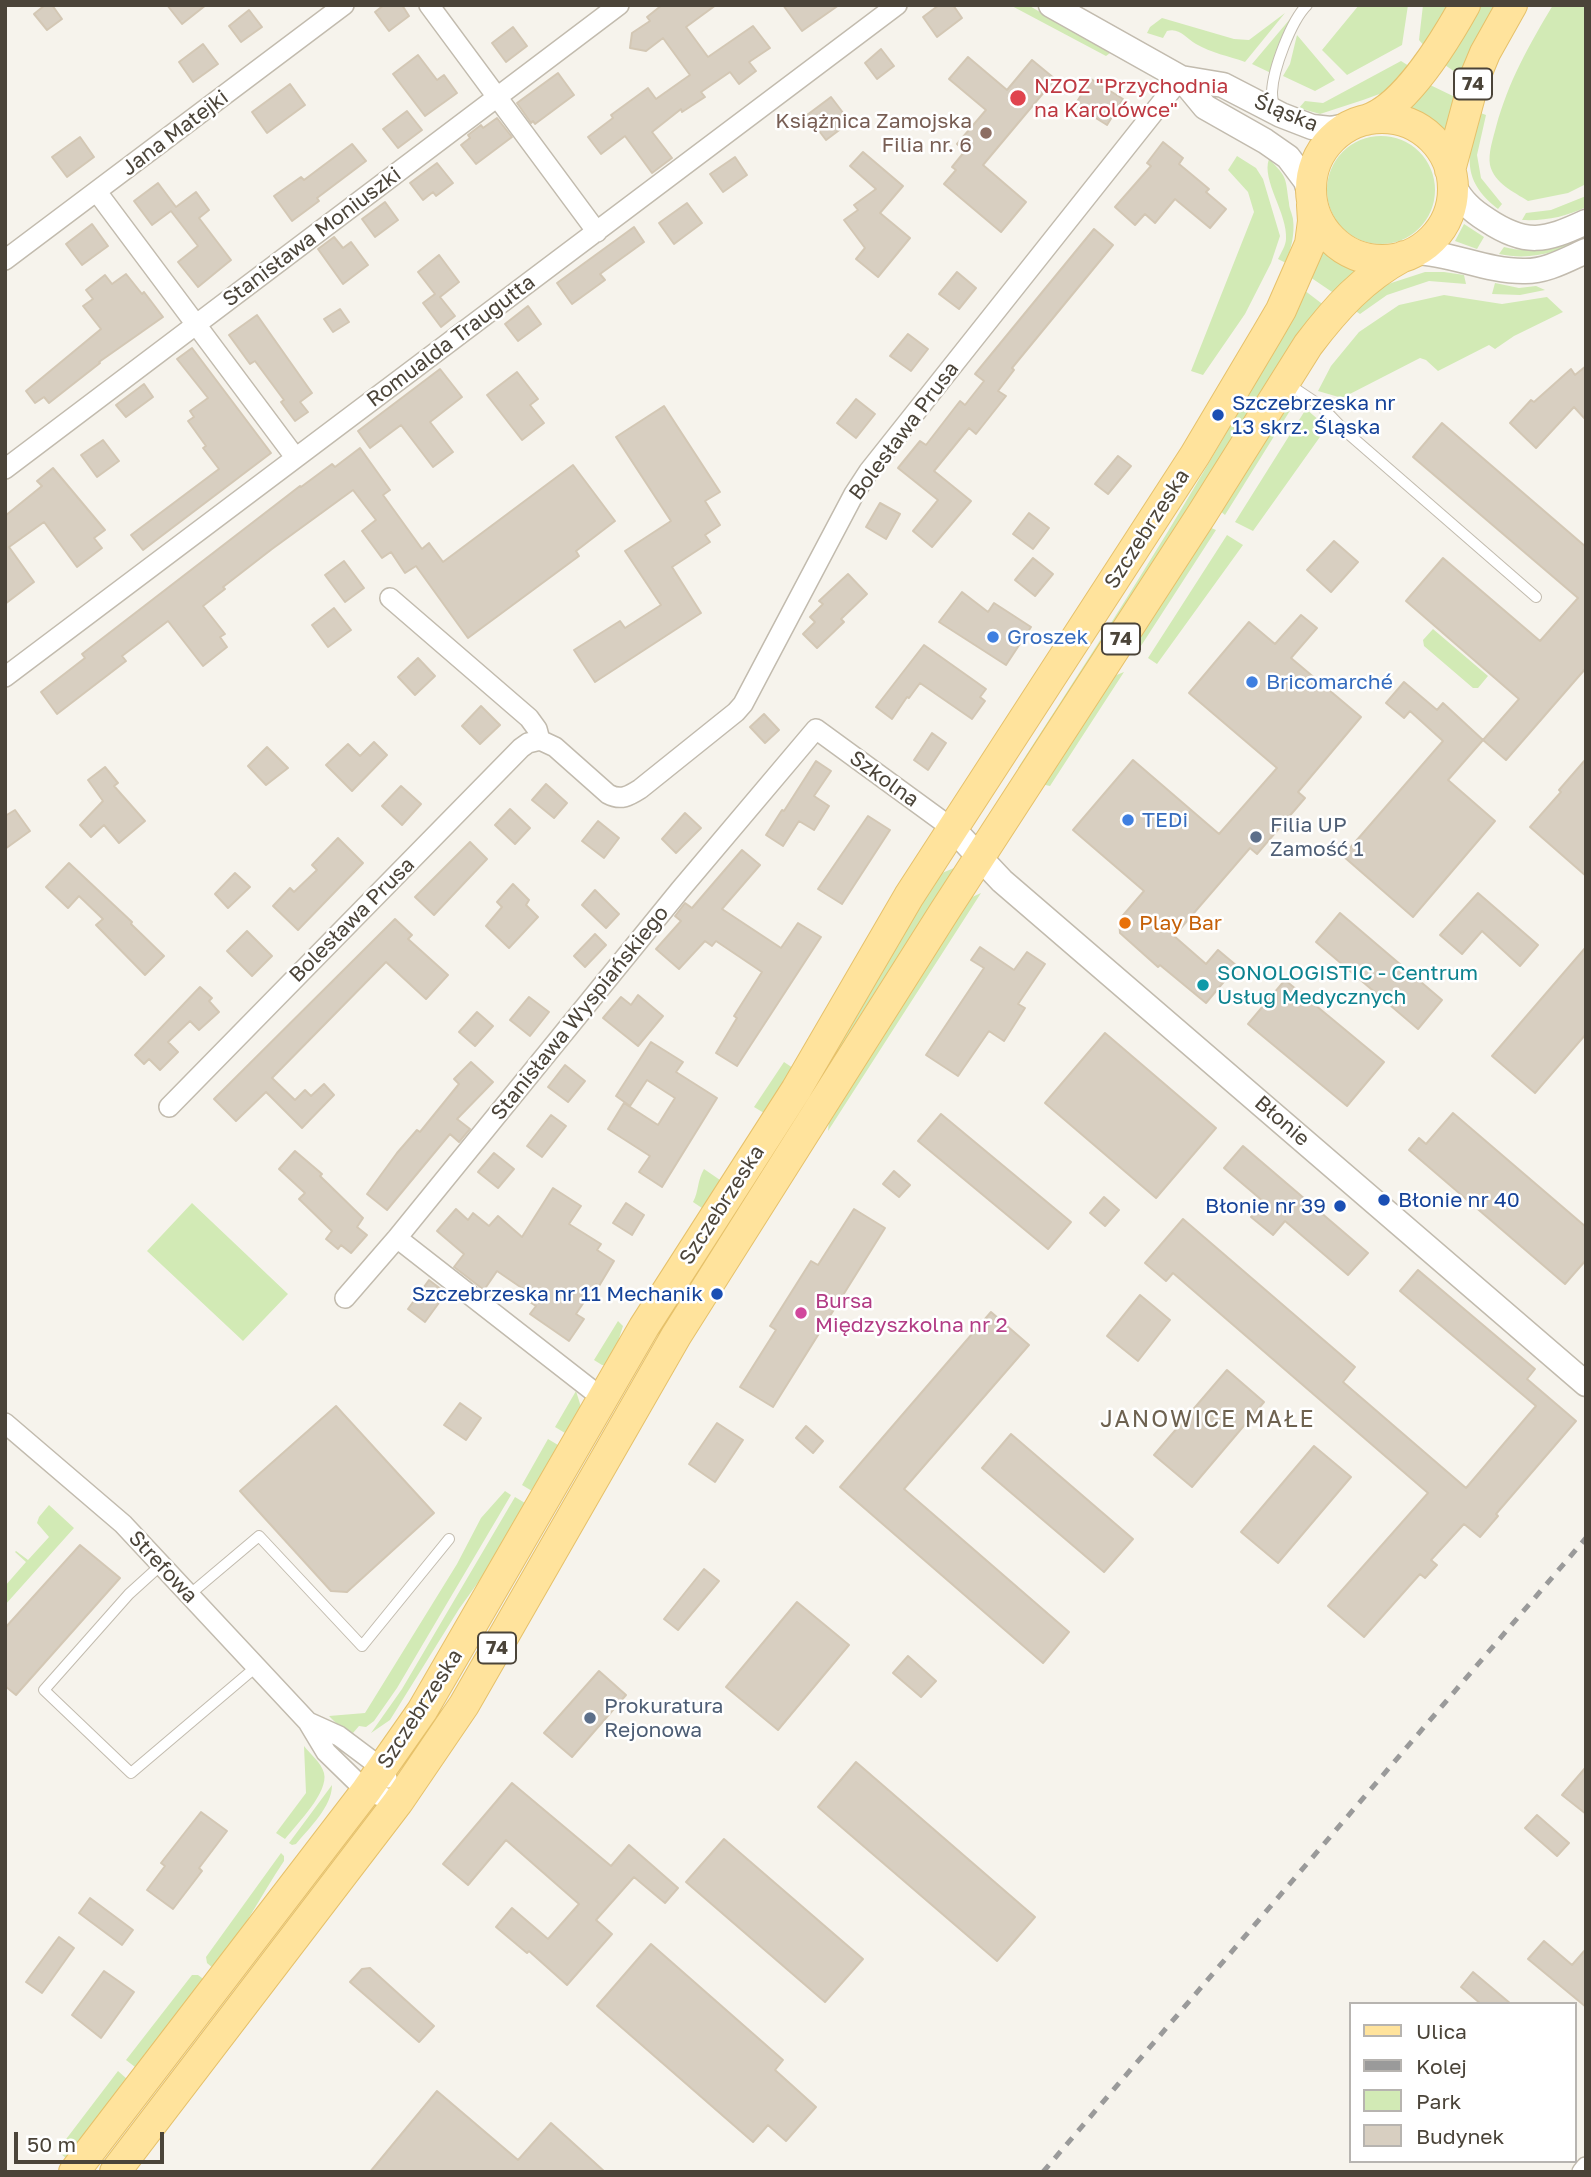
<!DOCTYPE html>
<html>
<head>
<meta charset="utf-8">
<style>
	body { margin:0 }
	#map { position:relative; width:1591px; height:2177px; overflow:hidden; background:#f6f3ec; font-family:"Golos Text",sans-serif }
	canvas { display:block }
	.frame { position:absolute; inset:0; border:7px solid #4b4439; pointer-events:none }
	.legend { position:absolute; left:1349px; top:2002px; width:228px; height:161px; box-sizing:border-box; background:#fff; border:2px solid #b7b4b0; margin:0; padding:9px 12px; list-style:none; font-size:21px; color:#4b4439 }
	.legend li { display:flex; align-items:center; gap:14px; height:35px }
	.legend b { width:35px; border:2px solid #b7b4b0 }
	.scale { position:absolute; left:14px; top:2132px; width:150px; height:32px; box-sizing:border-box; border:4px solid #4b4439; border-top:0; padding-left:9px; font-size:21px; line-height:24px; white-space:nowrap; color:#4b4439; -webkit-text-stroke:5px #fff; paint-order:stroke }
</style>
</head>
<body>
<div id="map">
<canvas width="1591" height="2177"></canvas>
<div class="frame"></div>
<ul class="legend">
<li><b style="height:9px;background:#ffe39c"></b>Ulica</li>
<li><b style="height:9px;background:#9a9a9a"></b>Kolej</li>
<li><b style="height:19px;background:#d2eab5"></b>Park</li>
<li><b style="height:19px;background:#d8cfc1"></b>Budynek</li>
</ul>
<div class="scale">50 m</div>
</div>
<script>
const c = document.querySelector('canvas').getContext('2d');
c.lineJoin = 'round';
function fill(path, color) { c.fillStyle = color; c.fill(path, 'evenodd'); }
function strokePath(path, color, width, dash) { c.strokeStyle = color; c.lineWidth = width; c.lineCap = dash ? 'butt' : 'round'; c.setLineDash(dash || []); c.stroke(path); }
function write(font, color, halo, rows, align = 'center') {
  c.font = font + ' "Golos Text",sans-serif'; c.lineWidth = 5; c.setLineDash([]); c.textBaseline = 'middle'; c.strokeStyle = halo; c.fillStyle = color; for (const [text, x, y, turn = 0] of rows) {
    c.save(); c.translate(x, y); c.rotate((+turn || 0) * Math.PI / 180); c.textAlign = isNaN(turn) ? turn : align; if (halo) c.strokeText(text, 0, 0); c.fillText(text, 0, 0); c.restore();
  }
}
fill(new Path2D(`
	M1010,5H1028L1110,53L1106,56Z
	M1359,5H1408L1402,45L1347,75L1322,50Z
	M1423,5H1451L1426,48L1419,40Z
	M1476,5H1501L1461,76L1442,63Z
	M1553,5H1586V184L1568,193L1528,201C1514,192 1494,183 1490,165C1488,153 1493,139 1496,127C1509,80 1528,47 1553,5Z
	M1285,13L1245,62C1229,56 1211,53 1196,44C1186,38 1179,27 1167,31L1163,38L1147,33L1150,27L1162,18L1234,39L1249,40Z
	M1290,19L1271,73L1252,64Z
	M1297,35L1335,80L1315,91L1283,76L1290,64Z
	M1401,61L1409,66L1385,92L1363,100L1320,114L1299,108L1305,101L1323,103Z
	M1426,83L1455,97L1447,134L1425,121L1401,110Z
	M1478,112L1486,115L1477,155L1481,178L1502,204L1498,209C1459,178 1469,155 1478,112Z
	M1327 190a54 54 0 1 1 108 0a54 54 0 1 1-108 0Z
	M1237,156L1256,168L1263,179L1280,236L1271,263L1245,314L1203,375L1191,371L1254,212L1248,192L1228,170Z
	M1269,159C1288,178 1285,177 1289,203C1289,208 1292,213 1293,219C1295,235 1291,248 1286,263L1278,259C1281,253 1286,245 1286,239C1288,214 1261,180 1269,159Z
	M1586,196V207C1565,217 1546,221 1522,220L1526,213L1551,210Z
	M1464,224L1484,237L1477,249L1455,241Z
	M1586,232V239C1557,252 1531,261 1499,254L1504,247C1534,255 1558,245 1586,232Z
	M1323,244L1341,260L1363,267L1335,294L1310,277Z
	M1425,272H1444L1464,275L1466,284L1429,281L1387,295L1360,314L1354,310L1382,286Z
	M1495,283L1519,288L1536,286L1545,290L1520,295L1492,294Z
	M1304,290L1325,306L1023,771L1018,768C1119,612 1220,455 1304,290Z
	M1444,295L1502,304L1547,297L1563,312L1514,336L1495,349L1489,345L1438,371L1426,360L1420,358L1342,398L1318,391L1331,366L1359,332L1399,305Z
	M1288,400L1296,401L1225,515L1219,510Z
	M1306,409L1327,427L1253,531L1235,522Z
	M1209,527L1216,530L1139,649L1136,638Z
	M1227,535L1243,545L1157,664L1148,658Z
	M1433,629L1488,676L1478,688H1473L1424,646L1423,640Z
	M1124,672L1050,786L1041,784L1114,676Z
	M954,868L956,870L809,1100L807,1097L936,878L942,873Z
	M981,893L828,1131L829,1120L970,898Z
	M784,1062L793,1068L764,1113L754,1107Z
	M704,1169L720,1180L722,1185L707,1208H702L693,1202C699,1191 697,1181 704,1169Z
	M192,1203L288,1294L243,1341L147,1251Z
	M618,1321L623,1326L613,1357L608,1365H602L594,1360Z
	M576,1391L581,1407L570,1432L565,1433L555,1427Z
	M548,1439L558,1445L559,1450L537,1490L532,1491L522,1485Z
	M505,1491L511,1495L397,1688L374,1721L366,1727L359,1726L353,1733L340,1727L329,1716L365,1713L457,1564L481,1518Z
	M515,1497L525,1503L504,1546L459,1609L390,1720L371,1733L402,1689Z
	M49,1505L74,1528L5,1605V1586L26,1562L15,1552L16,1551L28,1560L49,1537L37,1523L39,1517Z
	M304,1746C310,1754 321,1762 324,1773C329,1792 297,1824 285,1839L276,1833L306,1793Z
	M332,1785C332,1807 309,1828 296,1844L292,1845L289,1843Z
	M281,1853L284,1856V1861C260,1897 241,1935 214,1969L207,1963L206,1957Z
	M192,1975H198L206,1981L140,2066L135,2067L126,2060Z
	M118,2071L127,2079L71,2158H66L57,2151Z`), '#d2eab5');
const building = new Path2D(`
	M45,5H52L62,19L47,30L34,14Z
	M167,5H206L182,24Z
	M384,5H402L409,16L389,31L375,12Z
	M662,5H716L686,27L708,57L753,26L770,48L749,62L756,71L739,84L730,72L701,92L705,97L682,112L681,109L652,132L672,158L652,173L625,136L601,154L588,137L613,118L611,115L648,88L656,99L690,75L663,38L646,51L630,48L632,33L650,21L647,17Z
	M783,5H839L802,31Z
	M939,5H953L962,18L937,37L923,17Z
	M249,10L262,27L241,42L229,26Z
	M513,27L527,46L506,62L492,43Z
	M203,44L218,64L193,82L179,62Z
	M881,49L894,66L877,79L865,63Z
	M418,55L437,80L444,75L457,93L425,116L393,74Z
	M968,57L1007,90L1032,60L1055,79L983,165L1026,202L1001,232L944,184L956,170L952,167L965,151L957,144L986,110L949,79Z
	M558,73L574,95L535,124L533,121L531,123L517,103Z
	M1091,79L1123,99L1107,125L1075,105Z
	M290,84L305,105L267,133L252,112Z
	M831,97L850,122L826,140L807,115Z
	M407,111L422,130L398,148L383,129Z
	M497,118L512,137L476,164L461,145L470,138L468,135L481,125L483,128Z
	M80,137L94,157L67,177L52,157Z
	M1163,142L1183,158L1179,164L1209,189L1206,192L1226,209L1210,228L1175,199L1155,223L1145,214L1135,225L1115,207L1151,166L1147,163Z
	M352,144L366,161L317,198L319,201L292,221L274,196L301,177L304,180Z
	M863,152L903,186L880,213L910,238L878,277L856,259L865,248L844,220L858,210L854,205L876,189L850,166Z
	M735,157L747,175L723,192L710,174Z
	M437,163L453,183L436,196L433,192L423,200L410,183Z
	M158,183L176,207L196,192L209,210L199,218L231,260L198,287L178,262L198,246L171,211L152,225L134,201Z
	M385,202L398,220L375,237L362,219Z
	M687,203L702,223L674,244L659,223Z
	M92,224L108,246L82,265L66,244Z
	M634,227L644,242L600,274L605,280L572,304L557,283Z
	M1094,229L1113,245L1012,368L1014,370L998,391L1006,396L976,434L969,428L934,471L971,501L932,547L913,531L938,500L898,468L920,441L926,445L960,401L965,405L984,381L975,374Z
	M334,237L343,248L351,242L368,265L343,284L318,249Z
	M439,255L459,282L440,297L455,316L441,327L423,303L435,294L418,272Z
	M957,272L976,288L959,309L939,294Z
	M126,274L142,294L144,292L163,317L99,362L100,363L49,403L44,397L35,403L26,391L101,329L83,306L93,299L86,290L105,275L112,284Z
	M528,306L541,324L518,341L505,324Z
	M340,309L349,322L333,332L324,319Z
	M257,315L312,393L300,402L308,412L295,421L281,402L284,400L255,361L250,364L229,335Z
	M908,334L928,349L911,371L890,356Z
	M192,348L271,453L143,550L131,535L219,469L203,448L206,446L188,421L194,417L190,411L208,398L177,359Z
	M1586,366V420L1574,407L1536,448L1510,423L1531,400L1534,402L1571,369L1575,375Z
	M440,369L462,397L430,422L453,452L433,467L401,425L370,448L358,431Z
	M517,372L538,399L530,405L544,423L522,440L487,395Z
	M144,384L153,397L126,417L116,405Z
	M856,399L875,414L856,438L837,423Z
	M664,406L720,492L705,501L720,525L705,535L710,542L672,567L701,613L595,682L574,650L620,621L625,628L661,605L625,551L671,521L616,437Z
	M1442,423L1586,547V668L1506,760L1483,740L1519,699L1406,601L1443,558L1540,641L1578,598L1413,457Z
	M103,440L119,461L97,477L81,455Z
	M360,448L390,490L383,495L422,549L429,543L443,562L573,465L615,521L576,551L579,556L468,638L416,566L405,573L391,552L382,558L362,531L376,520L353,490L272,549L223,587L225,589L203,606L225,634L220,637L227,647L203,666L168,621L122,656L126,661L57,714L41,692L85,658L82,654L300,486L301,487L332,464L335,467Z
	M1118,456L1131,466L1108,494L1095,484Z
	M53,468L105,530L94,538L102,548L77,567L44,522L9,547L34,582L5,604V516L42,486L37,481Z
	M880,503L900,514L886,539L866,527Z
	M1029,513L1049,528L1033,549L1013,534Z
	M1334,541L1358,562L1331,592L1307,570Z
	M1033,558L1053,574L1035,596L1015,580Z
	M344,561L364,588L345,602L325,575Z
	M848,574L867,594L841,619L844,622L817,648L803,634L815,622L810,617L823,604L819,601Z
	M962,592L988,612L994,603L1031,627L1006,665L939,622Z
	M334,608L351,630L328,647L312,625Z
	M1301,615L1317,628L1291,658L1361,717L1298,792L1305,798L1257,854L1250,848L1174,936L1206,964L1218,950L1237,966L1206,1003L1160,965L1158,967L1120,933L1119,920L1144,891L1073,830L1133,760L1219,834L1277,768L1189,693L1249,622L1275,644Z
	M924,645L986,689L980,697L985,701L972,719L920,683L909,698L907,697L892,719L876,707Z
	M418,658L435,676L415,695L398,677Z
	M1404,682L1437,710L1443,703L1483,740L1448,780L1495,821L1413,917L1343,856L1443,741L1410,711L1404,718L1386,703Z
	M481,706L500,725L480,744L462,726Z
	M764,714L779,730L765,743L750,727Z
	M932,733L946,743L928,770L914,760Z
	M374,742L387,755L352,791L326,765L348,744L360,756Z
	M267,747L288,768L266,785L248,766Z
	M1586,759V876L1530,827L1561,792L1559,790Z
	M816,761L831,771L814,796L829,806L814,830L799,821L783,846L766,835L782,810L784,811Z
	M105,767L118,783L114,786L145,821L119,843L104,825L91,837L80,825L103,801L88,780Z
	M546,784L567,803L554,818L532,800Z
	M401,786L421,804L402,825L382,806Z
	M510,809L530,828L515,844L495,825Z
	M15,810L30,831L5,849V816Z
	M685,813L701,828L676,853L662,839Z
	M868,816L890,830L842,904L818,889Z
	M598,821L619,838L604,858L582,841Z
	M338,838L363,863L298,930L273,906L290,888L294,892L317,870L312,865Z
	M470,842L487,859L434,915L415,897Z
	M742,850L760,865L722,909L781,948L798,923L821,937L737,1066L716,1053L737,1018L734,1016L762,972L716,941L712,946L705,941L679,969L656,949L681,921L675,916L685,903L692,908Z
	M69,863L132,922L131,924L164,956L145,975L96,925L103,919L79,896L68,908L46,887Z
	M235,873L250,887L228,908L215,894Z
	M513,884L529,900L526,905L538,917L509,948L486,926L502,907L497,902Z
	M595,890L619,914L606,928L582,905Z
	M1478,893L1538,945L1520,966L1482,931L1462,954L1440,935Z
	M1340,913L1442,1000L1418,1029L1316,942Z
	M395,919L412,935L408,939L448,975L426,999L386,962L272,1078L295,1100L305,1090L311,1096L324,1084L334,1095L302,1128L266,1092L236,1121L214,1099Z
	M247,931L272,956L252,976L227,951Z
	M595,934L606,945L585,967L574,956Z
	M980,947L1014,970L1027,952L1045,964L1018,1004L1025,1008L1004,1041L989,1031L958,1076L926,1055L984,968L971,960Z
	M1586,947V1034L1535,1093L1492,1056Z
	M1285,980L1384,1062L1347,1106L1248,1024Z
	M200,987L212,998L209,1001L219,1012L199,1030L190,1021L168,1042L178,1052L160,1070L149,1059L144,1064L135,1055Z
	M638,995L663,1016L638,1046L603,1018L621,997L631,1005Z
	M529,997L549,1012L530,1036L510,1020Z
	M477,1012L493,1026L475,1046L459,1032Z
	M1105,1033L1216,1128L1156,1198L1045,1103Z
	M651,1042L683,1062L676,1072L717,1098L662,1187L639,1172L650,1156L608,1129L624,1103L658,1125L675,1098L647,1080L630,1106L616,1096Z
	M471,1062L493,1082L457,1119L470,1129L459,1142L450,1134L387,1210L367,1194L397,1153L417,1130L420,1132L459,1084L454,1079Z
	M565,1065L585,1081L568,1102L548,1087Z
	M1453,1113L1586,1227V1260L1565,1284L1409,1150L1419,1138L1426,1144Z
	M941,1114L1071,1222L1048,1249L918,1141Z
	M551,1115L566,1126L542,1157L527,1146Z
	M1243,1146L1368,1253L1348,1275L1285,1221L1273,1235L1251,1217L1264,1202L1224,1168Z
	M295,1151L322,1174L320,1176L363,1218L357,1227L367,1235L351,1253L341,1245L338,1249L326,1239L332,1231L299,1199L305,1193L279,1169Z
	M494,1153L514,1169L498,1188L478,1172Z
	M894,1171L910,1185L899,1197L883,1184Z
	M553,1188L581,1206L569,1224L601,1244L597,1250L614,1261L599,1286L596,1284L576,1314L584,1319L569,1341L530,1314L536,1306L528,1301L532,1295L497,1271L484,1290L454,1267L464,1254L437,1231L456,1209L468,1220L473,1213L489,1226L498,1216L522,1237Z
	M1104,1197L1119,1210L1105,1226L1090,1213Z
	M626,1203L644,1215L632,1235L613,1223Z
	M854,1209L885,1228L773,1407L740,1387L776,1330L770,1326L811,1261L818,1265Z
	M1183,1219L1355,1367L1343,1382L1466,1488L1536,1406L1400,1291L1418,1270L1535,1369L1527,1379L1576,1421L1496,1514L1498,1516L1480,1537L1464,1524L1431,1560L1437,1565L1425,1578L1420,1574L1364,1637L1328,1606L1428,1493L1173,1273L1166,1281L1145,1263Z
	M429,1280L446,1293L425,1322L408,1309Z
	M1140,1295L1170,1320L1138,1361L1107,1336Z
	M991,1312L1029,1345L904,1489L1069,1632L1043,1663L840,1487Z
	M1227,1370L1264,1402L1192,1487L1154,1455Z
	M460,1403L481,1418L466,1440L444,1425Z
	M336,1406L434,1513L347,1592L331,1591L240,1491Z
	M717,1423L743,1440L715,1482L689,1464Z
	M806,1426L823,1441L813,1453L796,1438Z
	M1011,1434L1133,1539L1104,1572L982,1468Z
	M1314,1446L1351,1477L1278,1563L1241,1532Z
	M80,1545L120,1578L16,1695L5,1686V1628Z
	M704,1569L719,1581L678,1630L664,1619Z
	M797,1602L849,1645L778,1730L726,1687Z
	M908,1656L936,1681L921,1697L893,1673Z
	M599,1671L626,1695L572,1757L544,1733Z
	M856,1762L1035,1917L997,1961L818,1807Z
	M1586,1767V1814L1562,1795Z
	M512,1783L611,1866L629,1845L678,1888L665,1903L634,1877L596,1920L612,1934L567,1985L529,1951L527,1953L496,1927L512,1908L548,1939L579,1904L506,1840L468,1885L443,1864Z
	M201,1812L227,1831L199,1868L202,1871L173,1909L147,1890L165,1866L161,1863Z
	M1537,1815L1569,1843L1557,1856L1525,1828Z
	M724,1839L863,1959L825,2002L686,1882Z
	M90,1898L133,1930L122,1945L79,1913Z
	M59,1937L74,1948L42,1993L26,1982Z
	M1544,1941L1572,1965L1586,1949V2007L1528,1959Z
	M651,1944L783,2060L775,2070L816,2107L786,2141L768,2125L753,2142L597,2006Z
	M370,1968L434,2026L419,2042L350,1982L362,1969Z
	M104,1971L134,1992L101,2038L72,2015Z
	M1473,1972L1511,2004H1481L1461,1987Z
	M437,2091L518,2160L551,2123L605,2172H370Z`);
fill(building, '#d8cfc1');
strokePath(building, '#d3c7b4', 2);
const service = new Path2D(`
	M1274,108C1273,103 1272,97 1272,92C1273,69 1291,21 1307,5
	M1288,384L1321,406L1344,430L1536,597
	M161,1565L129,1594L44,1690L131,1773L256,1667
	M189,1595L259,1536L362,1646L449,1539`);
const minor = new Path2D(`
	M429,5L597,232
	M97,192L295,457
	M5,260L344,5
	M5,469L619,5
	M390,598L529,718L537,729L540,740L555,747L608,794C621,801 629,796 640,789L736,712L743,704L854,494L869,471L1181,78
	M5,677L897,5
	M169,1107L521,748L528,743L540,740
	M397,1238L602,1398
	M345,1298L397,1238L680,890L816,729L953,829
	M5,1423L123,1524L308,1722L326,1752L366,1791L398,1802
	M308,1722L339,1736L383,1769L387,1778
	M1582,2172L1586,2167`);
const tertiary = new Path2D(`
	M1051,5L1181,78L1223,85L1281,115L1312,127L1331,129L1351,125
	M1181,78L1205,107L1265,141L1288,157L1306,181L1312,201
	M1453,185C1462,201 1471,210 1487,220C1526,246 1545,241 1586,222
	M1415,252C1451,253 1486,271 1523,271C1545,272 1566,260 1586,251
	M953,829L1002,881L1586,1384`);
const primary = new Path2D(`
	M1311 189a71 71 0 1 1 142 0a71 71 0 1 1-142 0Z
	M1366,120C1405,108 1446,39 1465,5
	M1450,170L1475,77L1485,53L1512,5
	M74,2172L366,1791L422,1711L644,1327L796,1090L909,896L1195,455L1267,334L1281,310L1310,244L1313,221L1312,205
	M115,2172L398,1802L464,1705L676,1336L944,912L1202,514L1308,345C1336,308 1363,278 1404,256`);
strokePath(service, '#c2bbae', 12);
strokePath(minor, '#c2bbae', 22);
strokePath(tertiary, '#c2bbae', 27);
strokePath(primary, '#e6c16a', 32);
strokePath(service, '#fff', 10);
strokePath(minor, '#fff', 19);
strokePath(tertiary, '#fff', 24);
strokePath(primary, '#ffe39c', 30);
strokePath(new Path2D(`
	M1043,2172L1586,1538`), '#9a9a9a', 5, [9, 9]);
for (const [x, y, r, color] of [
	[1018,98,9,"#e0444e"],
	[986,133,7,"#8d6e63"],
	[1218,415,7,"#1a4fb4"],
	[993,637,7,"#3f7fe0"],
	[1252,682,7,"#3f7fe0"],
	[1128,820,7,"#3f7fe0"],
	[1256,837,7,"#5c6f8a"],
	[1125,923,7,"#e8710a"],
	[1203,985,7,"#0f9aa8"],
	[1384,1200,7,"#1a4fb4"],
	[1340,1206,7,"#1a4fb4"],
	[717,1294,7,"#1a4fb4"],
	[801,1313,7,"#d1479c"],
	[590,1718,7,"#5c6f8a"]
]) { const dot = new Path2D(); dot.arc(x, y, r, 0, 2 * Math.PI); c.fillStyle = color; c.fill(dot); strokePath(dot, '#fff', 2.5); }
for (const [x, y, w] of [
	[1473,84,38],
	[1121,639,38],
	[497,1648,38]
]) { const box = new Path2D(); box.roundRect(x - w / 2, y - 15.5, w, 31, 5); c.fillStyle = '#fff'; c.fill(box); strokePath(box, '#4b4439', 2); }
write('bold 19px', '#4b4439', null, [
	["74",1473,84],
	["74",1121,639],
	["74",497,1648]
]);
write('21px', '#be3a42', '#fff', [
	["NZOZ \"Przychodnia",1034,86],
	["na Karolówce\"",1034,110]
], 'left');
write('21px', '#4b4439', '#fff', [
	["Śląska",1286,113,22],
	["Jana Matejki",175,133,-37],
	["Stanisława Moniuszki",312,237,-37],
	["Romualda Traugutta",451,341,-37],
	["Bolesława Prusa",904,431,-53],
	["Szczebrzeska",1147,529,-57],
	["Szkolna",884,779,36],
	["Bolesława Prusa",352,920,-45],
	["Stanisława Wyspiańskiego",580,1013,-51],
	["Błonie",1282,1121,41],
	["Szczebrzeska",722,1205,-57],
	["Strefowa",163,1567,47],
	["Szczebrzeska",420,1709,-57]
]);
write('21px', '#785e54', '#fff', [
	["Książnica Zamojska",972,121],
	["Filia nr. 6",972,145]
], 'right');
write('21px', '#164399', '#fff', [
	["Szczebrzeska nr",1232,403],
	["13 skrz. Śląska",1232,427],
	["Błonie nr 40",1398,1200],
	["Błonie nr 39",1326,1206,"right"],
	["Szczebrzeska nr 11 Mechanik",703,1294,"right"]
], 'left');
write('21px', '#366cbe', '#fff', [
	["Groszek",1007,637],
	["Bricomarché",1266,682],
	["TEDi",1142,820]
], 'left');
write('21px', '#4e5e75', '#fff', [
	["Filia UP",1270,825],
	["Zamość 1",1270,849],
	["Prokuratura",604,1706],
	["Rejonowa",604,1730]
], 'left');
write('21px', '#c56008', '#fff', [
	["Play Bar",1139,923]
], 'left');
write('21px', '#0d838f', '#fff', [
	["SONOLOGISTIC - Centrum",1217,973],
	["Usług Medycznych",1217,997]
], 'left');
write('21px', '#b23c85', '#fff', [
	["Bursa",815,1301],
	["Międzyszkolna nr 2",815,1325]
], 'left');
c.letterSpacing = '2px';
write('23px', '#6e6250', '#fff', [
	["JANOWICE MAŁE",1208,1420]
]);
c.letterSpacing = '0px';
</script>
</body>
</html>
